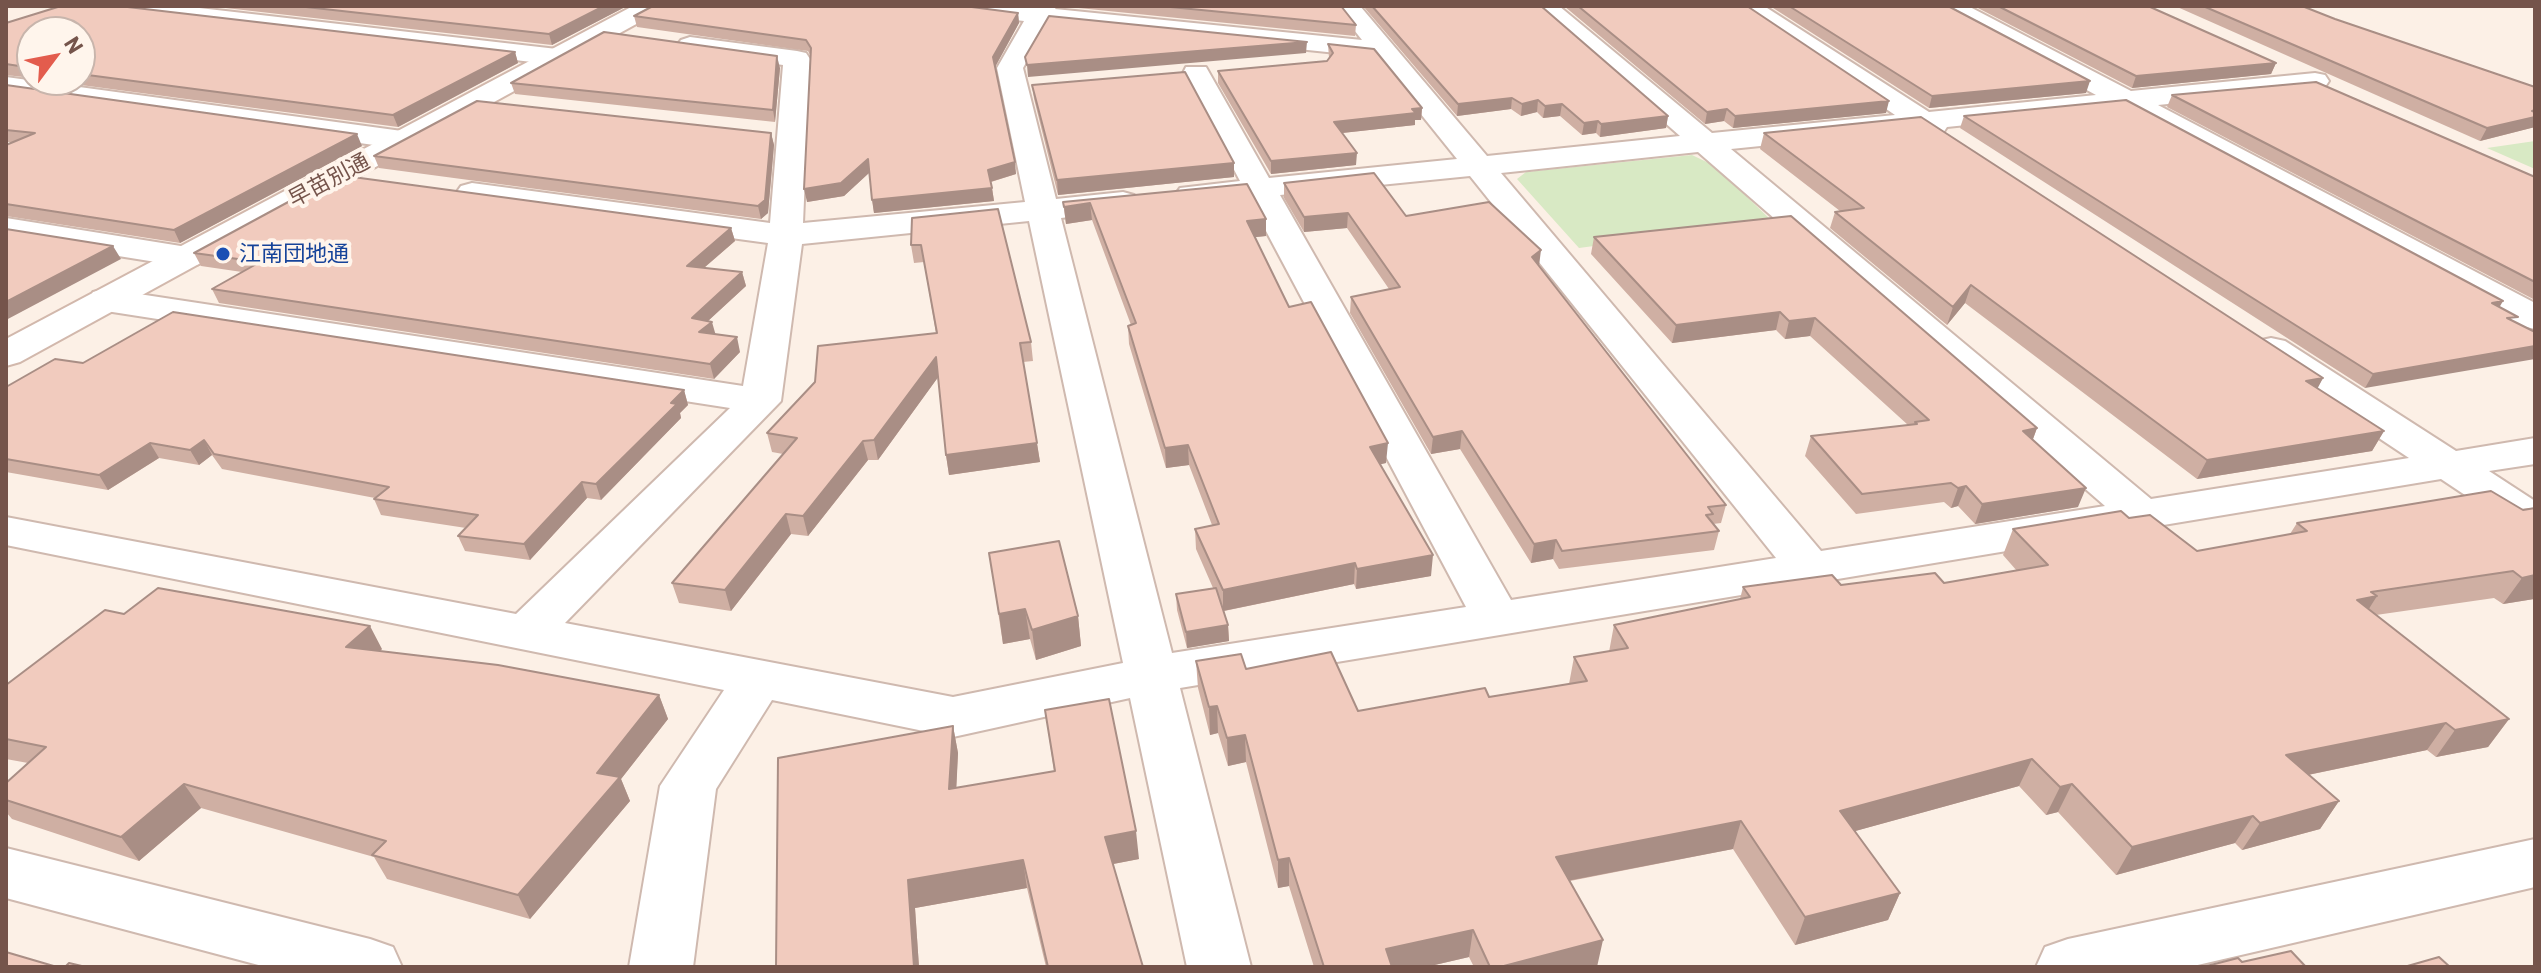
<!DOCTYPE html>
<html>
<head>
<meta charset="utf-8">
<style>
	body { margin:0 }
	#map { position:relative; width:2541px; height:973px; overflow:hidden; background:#fcf0e6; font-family:Barlow,sans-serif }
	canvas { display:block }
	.frame { position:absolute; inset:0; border:8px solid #75544b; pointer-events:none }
	.north { position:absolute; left:16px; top:16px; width:80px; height:80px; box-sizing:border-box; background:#fff5ec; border:2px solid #c8b5ac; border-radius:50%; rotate:58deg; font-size:22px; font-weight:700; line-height:32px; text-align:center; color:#75544b }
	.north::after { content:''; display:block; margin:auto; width:28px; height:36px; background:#e35c4d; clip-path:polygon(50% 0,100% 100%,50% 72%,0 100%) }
</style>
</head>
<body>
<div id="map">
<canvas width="2541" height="973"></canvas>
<div class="frame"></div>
<div class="north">N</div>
</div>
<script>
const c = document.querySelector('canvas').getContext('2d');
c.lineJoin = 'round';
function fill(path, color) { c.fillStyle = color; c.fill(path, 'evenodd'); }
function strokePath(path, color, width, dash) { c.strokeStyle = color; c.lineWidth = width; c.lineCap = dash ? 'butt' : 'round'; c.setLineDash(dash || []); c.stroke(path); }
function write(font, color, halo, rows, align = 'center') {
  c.font = font + ' Barlow,"Noto Sans JP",sans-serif'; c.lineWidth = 8; c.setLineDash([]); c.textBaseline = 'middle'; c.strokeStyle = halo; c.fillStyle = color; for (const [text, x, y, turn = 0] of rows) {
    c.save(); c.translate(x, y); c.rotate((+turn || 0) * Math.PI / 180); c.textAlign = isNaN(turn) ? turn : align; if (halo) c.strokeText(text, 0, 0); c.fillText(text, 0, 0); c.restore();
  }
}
fill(new Path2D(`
	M2535,141V169L2487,148Z
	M1692,155L1715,166L1773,222L1579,248L1517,179L1526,172Z`), '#d8e9c4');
const street = new Path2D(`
	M107,6H182L557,49L566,51L570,57L566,63L557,65L119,13L110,11Z
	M942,6H1057L1055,9L1362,40L1335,6H1360L1487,156L1680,136L1532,6H1559L1712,133L1895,115L1735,6H1764L1929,112L2096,95L1941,11L1938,6H1968L2131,91L2315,73L2325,75L2329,81L2325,87L2315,89L2158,105L2535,303V329L2522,326L2122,109L1947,127L1943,133L1933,136L1918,130L1731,149L2151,499L2409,458L2257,357L2252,349L2257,341L2271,338L2285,341L2456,451L2535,438V464L2489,471L2535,501V535L2519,531L2441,479L1180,688L1251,967H1187L1130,698L953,737L772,700L716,789L693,967H629L660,786L724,690L6,545V517L516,614L730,408L106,311L93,308L88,300L93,292L106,289L743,386L768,243L472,203L461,200L456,193L461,186L472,183L770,223L783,65L681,50L677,45L681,40L690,37L797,51L806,53L810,59L803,223L1025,202L997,68L1024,21L954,13L945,11ZM1048,23L1375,57L1457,159L1269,178L1206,67H1186L1183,73L1240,181L1180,188L1175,195L1180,202L1191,205L1249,199L1466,607L1172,653L1061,218L1134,209L1139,202L1134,195L1123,192L1056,199L1023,68ZM1698,152L2105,506L1821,551L1501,173ZM1470,176L1776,558L1511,600L1280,195ZM1029,221L1123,663L953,697L565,623L781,401L802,244Z
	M6,77L402,131L412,134L417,140L412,146L402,149L6,93Z
	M6,218L187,247L199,250L204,257L199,264L187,267L6,238Z
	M2535,839V887L2189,967H2036L2045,947L2068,939Z
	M6,848L370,939L393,947L402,967H266L6,898Z`);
const secondary = new Path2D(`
	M633,6H663L660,11L20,362L6,366V339Z`);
strokePath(street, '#cfb9af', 4);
strokePath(secondary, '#d2b8ac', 4);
fill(street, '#fff');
fill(secondary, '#fff');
fill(new Path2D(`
	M208,6H627L552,45Z
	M1059,6H1341L1356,25L1355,36Z
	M1363,6H1541L1668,116L1666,128L1600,137L1596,133L1582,135L1560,116L1543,118L1537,112L1521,116L1511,109L1457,116Z
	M1564,6H1747L1886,113L1733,128L1724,121L1705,124Z
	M1770,6H1948L2086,93L1929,108Z
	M1974,6H2148L2276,63L2271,74L2132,88Z
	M2175,6H2302L2335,19L2535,87V127L2480,141Z
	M1018,13L1019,23L995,67L1016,174L991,182L994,201L874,213L869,173L844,196L807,202L810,55L808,51L637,27L634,16Z
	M6,23L515,52L518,63L398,127L43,80H80V32H32V78L6,75Z
	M1328,44L1422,108L1421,120H1415V125L1342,133L1356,165L1271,174L1218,83V71L1327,61L1329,58Z
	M780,68L775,122L515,94L511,83Z
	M6,85L362,146L180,243L6,216V145L13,142H6Z
	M1032,85L1234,163V177L1058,195L1034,99Z
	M2172,95L2535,177V300L2167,107Z
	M1964,116L2500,307L2365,388L1960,128Z
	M771,133L774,145L768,213L761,219L379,168L374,156Z
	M1764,133L2323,378L2317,388L2384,431L2372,451L2197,479L1965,303L1947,325L1830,228L1835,212L1840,211L1760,149Z
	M1284,183L1406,216L1539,265L1726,505L1721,523L1713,524L1719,531L1714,550L1559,569L1553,559L1531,563L1460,449L1431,454L1350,313L1351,297L1389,289L1347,228L1304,232L1284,198Z
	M1247,184L1266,236L1255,237L1289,307L1386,463L1380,464L1431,576L1356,589L1354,584L1224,611L1228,625L1229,641L1187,648L1177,610L1176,594L1213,588L1196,549L1195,529L1212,525L1189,465L1166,468L1129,344L1128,326L1131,325L1092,220L1066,224L1063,202Z
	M1791,216L2037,428L2033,439L2078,507L1975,524L1958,506L1951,508L1944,502L1856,514L1805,456L1811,436L1908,425L1810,336L1785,339L1776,330L1672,343L1591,254L1594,237Z
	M912,218L1031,342L1033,361L1023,362L1040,462L949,475L946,455L938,377L878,460H868L808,536L791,534L731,611L679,603L672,583L783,454L772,452L767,433L936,333L924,262L914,263L911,245Z
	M731,228L735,241L704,268L742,272L746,286L708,321L715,334L740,352L714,379L219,303L212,289L242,272L201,266L194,253Z
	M83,363L684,390L688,405L680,413L681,418L601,500L587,498L530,560L465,551L458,536L466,528L381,515L374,499L375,498L222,469L212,455L199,465L159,458L108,490L6,472V387Z
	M2535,508V600L2534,599L2503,604L2494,598L2376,615L2509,719L2488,747L2436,757L2427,750L2308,775L2339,801L2320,829L2242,850L2235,843L2116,875L2058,812L2046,815L2019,786L1855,831L1900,893L1888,920L1795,945L1733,849L1570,881L1597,967H1474L1469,957L1426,967H1314L1289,886L1278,888L1246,762L1228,766L1218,733L1210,735L1198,688L1196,661L1246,669L1358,711L1489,697L1569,684L1574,657L1609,652L1614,625L1740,599L1743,587L1944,583L2017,571L2003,555L2013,529L2129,518L2197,551L2290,534L2297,523Z
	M989,553L1078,616L1081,646L1036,660L1030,639L1003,644Z
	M124,614L382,649L380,651L659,695L668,719L621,779L630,801L530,919L387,879L374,857L201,808L139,861L12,819L6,812V783L28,763L6,759V685Z
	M1045,710L1139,859L1113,864L1143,967H1046L1027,888L915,908L919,967H776L953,726L958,753L956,788L1054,771Z`), '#cfafa3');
fill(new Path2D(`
	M604,6H627L552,45L549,34Z
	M1018,13L1019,23L994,69L993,57Z
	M1307,42L1306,53L1028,77L1027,65Z
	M515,52L518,63L398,127L393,115Z
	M777,56L780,68L775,122L773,110Z
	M2276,63L2271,74L2132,88L2136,76Z
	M2090,81L2086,93L1929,108L1932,96Z
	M1512,98L1511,109L1457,116L1458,104Z
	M1538,100L1537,112L1521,116L1522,104Z
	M1889,101L1886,113L1733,128L1735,116Z
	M1562,104L1560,116L1543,118L1545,106Z
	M1422,108L1421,120H1415V125L1333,134L1334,122Z
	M1727,109L1724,121L1705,124L1707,112Z
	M2535,110V127L2480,141L2487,128Z
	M1668,116L1666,128L1600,137L1601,124Z
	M1598,121L1596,133L1582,135L1584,123Z
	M771,133L774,145L768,213L761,219L758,206Z
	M357,134L362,146L180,243L174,230Z
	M1357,153L1356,165L1271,174V161Z
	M868,159L870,172L844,196L807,202L804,189Z
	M1015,162L1016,174L990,182L988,170Z
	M1234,163V177L1058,195L1057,180Z
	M992,188L994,201L874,213L872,200Z
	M1090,203L1092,220L1066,224L1064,207Z
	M1348,213L1347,228L1304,232V217Z
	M1266,219V236L1247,238V221Z
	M731,228L735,241L691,279L687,266Z
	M113,246L121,259L6,320V302Z
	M1541,250L1539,266L1532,257Z
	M742,272L746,286L696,332L692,318Z
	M1971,285L1965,303L1947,325L1953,307Z
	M2503,301L2495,315L2492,303Z
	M1780,312L1776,330L1672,343L1676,325Z
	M1815,318L1810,336L1785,339L1789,321Z
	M712,322L716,336L699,332Z
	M737,337L740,352L714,379L710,364Z
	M2535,346V359L2365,388L2373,374Z
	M936,357L939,376L878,460L874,440Z
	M2323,378L2313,397L2306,381Z
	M684,390L688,405L680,413L681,418L601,500L596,484Z
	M2037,428L2030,447L2023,431Z
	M1462,431L1460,449L1431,454L1433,437Z
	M2384,431L2372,451L2197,479L2207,460Z
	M204,440L212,455L199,465L190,450Z
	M863,441L868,460L808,536L803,516Z
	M150,443L159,458L108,490L99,475Z
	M1037,443L1040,462L949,475L946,455Z
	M1388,443L1386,463L1369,467L1370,447Z
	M1188,445L1189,465L1166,468L1165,448Z
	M582,482L587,498L530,560L524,544Z
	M1966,486L1958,506L1951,508L1958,488Z
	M2086,488L2078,507L1975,524L1982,504Z
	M786,514L791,534L731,611L725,590Z
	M1556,540L1553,559L1531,563L1534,544Z
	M1433,555L1431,576L1356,589L1357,569Z
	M1355,563L1354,584L1223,611V590Z
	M2535,575V597L2534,599L2503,604L2522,578Z
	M2377,596L2360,623L2357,600Z
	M1025,609L1030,639L1003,644L999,614Z
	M1078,616L1081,646L1036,660L1032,630Z
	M1228,625L1229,641L1187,648L1186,632Z
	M370,626L382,649L359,670L346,647Z
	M659,695L668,719L621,779L630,801L530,919L518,895L597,773Z
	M1217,706L1218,733L1210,735L1209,707Z
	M2509,719L2488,747L2436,757L2455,730Z
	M2446,723L2427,750L2269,783L2286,755Z
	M953,726L958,753L955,817L949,789Z
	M1245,735L1246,762L1228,766L1227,738Z
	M2032,759L2019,786L1830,838L1840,811Z
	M184,784L201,808L139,861L121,837Z
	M2072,784L2058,812L2046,815L2060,787Z
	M2339,801L2320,829L2242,850L2260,823Z
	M2253,816L2235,843L2116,875L2132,847Z
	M1741,821L1733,849L1551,884L1556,857Z
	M1136,831L1139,859L1108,865L1105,837Z
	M1289,858V886L1278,888V860Z
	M1023,860L1027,888L915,908L919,967H914L908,880Z
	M1900,893L1888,920L1795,945L1805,917Z
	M1473,930L1469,957L1426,967H1385L1386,949Z
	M1603,940L1597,967H1500Z`), '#a98e85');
const building = new Path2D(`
	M61,6H119L515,52L393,115L80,74V32H32V68L6,64V23Z
	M297,6H604L549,34Z
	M653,6H964L1018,13L993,57L1015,162L988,170L992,188L872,200L868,159L841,183L804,189L811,48L806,40L634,16Z
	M1160,6H1341L1356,25Z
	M1372,6H1541L1668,116L1601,124L1598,121L1584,123L1562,104L1545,106L1538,100L1522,104L1512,98L1458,104Z
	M1578,6H1747L1889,101L1735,116L1727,109L1707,112Z
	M1789,6H1948L2090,81L1932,96Z
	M1998,6H2148L2276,63L2136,76Z
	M2203,6H2302L2335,19L2535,87V110L2532,111L2535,112V117L2487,128Z
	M1049,16L1307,42L1027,65L1025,57Z
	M604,32L777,56L773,110L511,83Z
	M1328,44L1374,49L1422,108L1412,109L1416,113L1334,122L1357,153L1271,161L1218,71L1327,61L1333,53Z
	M1185,72L1234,163L1057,180L1032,85Z
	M2316,82L2535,177V282L2172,95Z
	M6,85L357,134L174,230L6,204V145L35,133L6,130Z
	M2126,100L2503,301L2492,303L2518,317L2507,318L2535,332V346L2373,374L1964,116Z
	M477,101L771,133L765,200L758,206L374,156Z
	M1921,117L2323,378L2306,381L2384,431L2207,460L1971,285L1953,307L1835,212L1864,208L1764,133Z
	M1374,173L1406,216L1489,202L1541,250L1532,257L1726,505L1708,507L1713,514L1706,515L1719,531L1562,551L1556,540L1534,544L1462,431L1433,437L1351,297L1400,287L1348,213L1304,217L1284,183Z
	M338,175L731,228L687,266L742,272L692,318L712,322L699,332L737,337L710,364L212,289L260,262L194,253Z
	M1247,184L1266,219L1247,221L1289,307L1311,302L1388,443L1370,447L1433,555L1357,569L1355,563L1223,590L1195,529L1219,524L1188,445L1165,448L1128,326L1136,323L1090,203L1064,207L1063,202Z
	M998,209L1031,342L1020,343L1037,443L946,455L936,357L874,440L863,441L803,516L786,514L725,590L672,583L797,438L767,433L815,382L818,346L937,333L921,245H911L912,218Z
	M1791,216L2037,428L2023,431L2086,488L1982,504L1966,486L1958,488L1951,483L1862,494L1811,436L1917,424L1915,422L1929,420L1815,318L1789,321L1780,312L1676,325L1594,237Z
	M6,229L113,246L6,302Z
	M173,312L684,390L671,403L677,404L596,484L582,482L524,544L458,536L478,515L374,499L389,487L214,454L204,440L190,450L150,443L99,475L6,459V387L55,359L83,363Z
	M2491,491L2523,510L2535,508V575L2522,578L2513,571L2371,592L2377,596L2357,600L2509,719L2455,730L2446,723L2286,755L2339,801L2260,823L2253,816L2132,847L2072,784L2060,787L2032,759L1840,811L1900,893L1805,917L1741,821L1556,857L1603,940L1500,967H1490L1473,930L1386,949L1392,967H1324L1289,858L1278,860L1245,735L1227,738L1217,706L1209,707L1196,661L1241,654L1246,669L1331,652L1358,711L1485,688L1489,697L1587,681L1574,657L1628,648L1614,625L1750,597L1743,587L1832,575L1841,585L1935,573L1944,583L2048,565L2013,529L2121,511L2129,518L2150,515L2197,551L2307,531L2297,523Z
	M1059,541L1078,616L1032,630L1025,609L999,614L989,553Z
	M158,588L370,626L346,647L498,665L659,695L597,773L620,777L518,895L372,855L386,841L184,784L121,837L6,800V783L46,747L6,739V685L105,610L124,614Z
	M1216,588L1228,625L1186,632L1176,594Z
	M1109,699L1136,831L1105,837L1143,967H1048L1023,860L908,880L914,967H776L778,758L953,726L949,789L1055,771L1045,710Z
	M2291,951L2306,967H2203L2238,958L2242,962Z
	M6,952L57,967H6Z
	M2439,957L2450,967H2404Z
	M69,963L86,967H65Z`);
fill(building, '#f1cbbe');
strokePath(building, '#a98e85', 2);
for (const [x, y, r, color] of [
	[223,254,8,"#1a4fb4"]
]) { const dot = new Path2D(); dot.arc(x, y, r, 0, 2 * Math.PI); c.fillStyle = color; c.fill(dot); strokePath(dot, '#fff5ec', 3); }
write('22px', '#75544b', '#fff5ec', [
	["早苗別通",329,180,-28]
]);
write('22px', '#164399', '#fff5ec', [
	["江南団地通",239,254]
], 'left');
</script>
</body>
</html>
